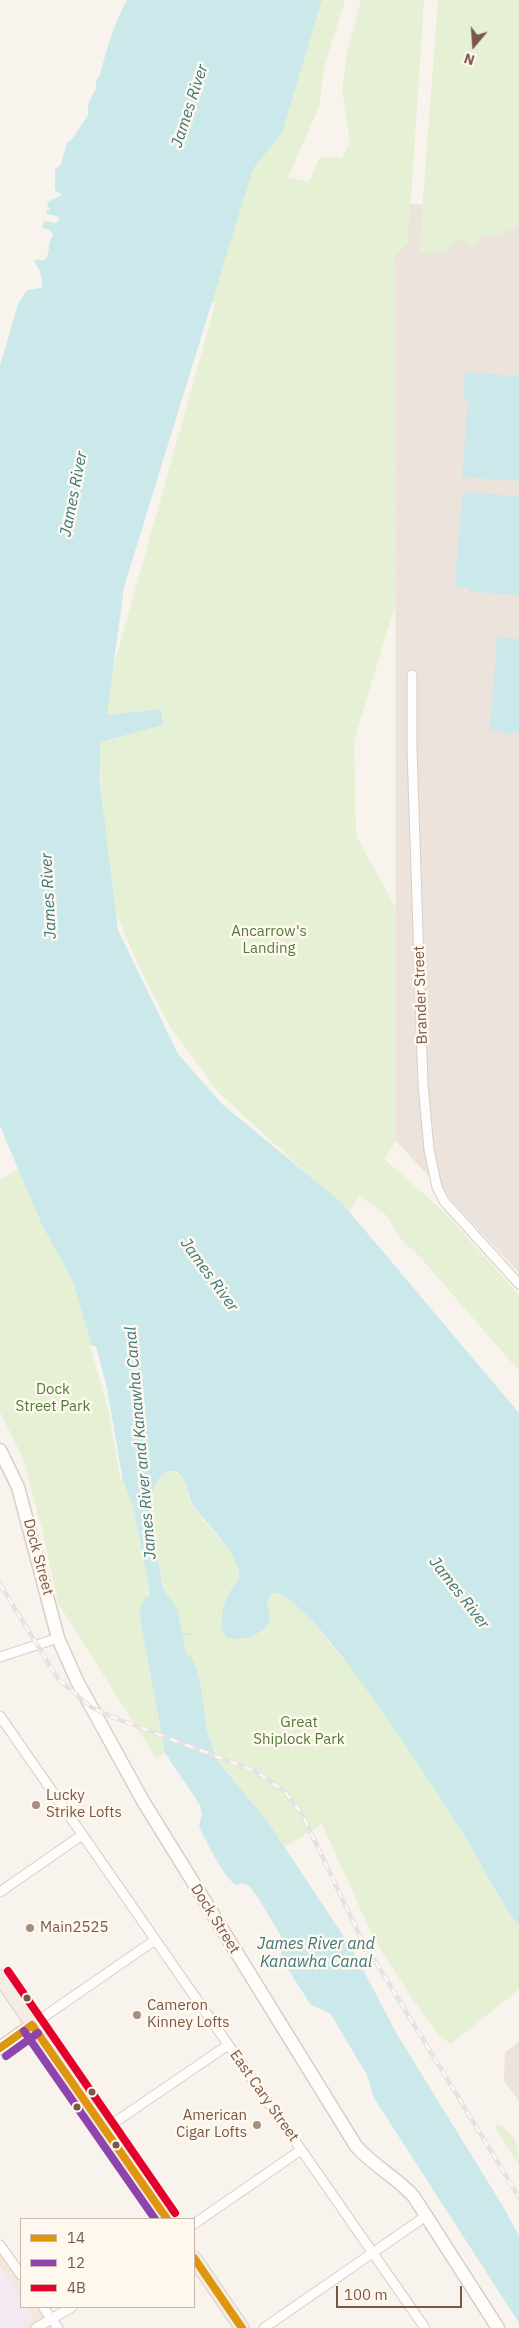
<!DOCTYPE html>
<html>
<head>
<meta charset="utf-8">
<style>
	body { margin:0 }
	#map { position:relative; width:519px; height:2328px; overflow:hidden; background:#f8f3ec; font-family:"IBM Plex Sans",sans-serif }
	canvas { display:block }
	.legend { position:absolute; left:20px; top:2218px; width:175px; height:90px; box-sizing:border-box; background:#fff8ee; border:1px solid #cab8ac; margin:0; padding:6px 9px; list-style:none; font-size:15px; color:#7a5848 }
	.legend li { display:flex; align-items:center; gap:10px; height:25px }
	.legend b { width:25px; border:1px solid #cab8ac }
	.north { position:absolute; left:449px; top:20px; width:50px; height:50px; -webkit-text-stroke:4px #fff8ee; paint-order:stroke; rotate:198deg; font-size:14px; font-weight:700; line-height:20px; text-align:center; color:#7a5848 }
	.north::after { content:''; display:block; margin:auto; width:18px; height:22px; background:#7a5848; clip-path:polygon(50% 0,100% 100%,50% 72%,0 100%) }
	.scale { position:absolute; left:336px; top:2286px; width:126px; height:22px; box-sizing:border-box; border:2px solid #7a5848; border-top:0; padding-left:6px; font-size:15px; line-height:18px; white-space:nowrap; color:#7a5848; -webkit-text-stroke:4px #fff8ee; paint-order:stroke }
</style>
</head>
<body>
<div id="map">
<canvas width="519" height="2328"></canvas>
<ul class="legend">
<li><b style="height:6px;background:#de960e"></b>14</li>
<li><b style="height:6px;background:#8e44ad"></b>12</li>
<li><b style="height:6px;background:#e4002b"></b>4B</li>
</ul>
<div class="north">N</div>
<div class="scale">100 m</div>
</div>
<script>
const c = document.querySelector('canvas').getContext('2d');
c.lineJoin = 'round';
function fill(path, color) { c.fillStyle = color; c.fill(path, 'evenodd'); }
function strokePath(path, color, width, dash) { c.strokeStyle = color; c.lineWidth = width; c.lineCap = dash ? 'butt' : 'round'; c.setLineDash(dash || []); c.stroke(path); }
function write(font, color, halo, rows, align = 'center') {
  c.font = font + ' "IBM Plex Sans",sans-serif'; c.lineWidth = 5; c.setLineDash([]); c.textBaseline = 'middle'; c.strokeStyle = halo; c.fillStyle = color; for (const [text, x, y, turn = 0] of rows) {
    c.save(); c.translate(x, y); c.rotate((+turn || 0) * Math.PI / 180); c.textAlign = isNaN(turn) ? turn : align; if (halo) c.strokeText(text, 0, 0); c.fillText(text, 0, 0); c.restore();
  }
}
fill(new Path2D(`
	M0,2245L21,2275V2307H43L58,2328H0Z`), '#f4e8dc');
fill(new Path2D(`
	M395,202L519,215V1273L396,1141Z
	M519,2042V2101L504,2081L505,2053Z`), '#ebe3dc');
fill(new Path2D(`
	M0,2265L21,2298V2307H27L34,2319L20,2328H0Z`), '#f4eaf4');
fill(new Path2D(`
	M322,0H345L324,68L319,107L288,177L309,182L320,157L342,158L350,142L342,89L347,54L361,0H424L408,243L395,255L396,602L354,741L356,836L396,908V1141L384,1159L443,1211L519,1295V1371L421,1258L402,1240L386,1215L360,1196L349,1212L218,1092L170,1027L135,958L107,891L99,742L163,725L161,709L107,715L111,676L216,302L211,303L253,169L282,133Z
	M438,0H519V225L500,235H484L471,247L458,239L445,252L419,253Z
	M18,1169L42,1225L73,1282L111,1412L122,1478L133,1506L150,1593L139,1613L165,1753L156,1758L58,1603L42,1529L23,1458L0,1412V1180Z
	M167,1471C173,1472 177,1472 181,1477C188,1485 187,1496 192,1505C201,1522 240,1553 239,1573C239,1580 233,1584 230,1590C222,1603 218,1623 226,1637C241,1639 268,1639 269,1618C270,1613 268,1606 267,1601L273,1593L286,1597L303,1611L356,1674L376,1700L461,1829L498,1896L519,1926V1989L451,2044L440,2036L413,2000L374,1939L322,1824L285,1847L268,1822L219,1761L207,1731L200,1681L186,1653L163,1589L149,1506L148,1500L161,1476Z
	M497,2123C515,2133 519,2145 519,2165L496,2129Z`), '#e5f0d5');
fill(new Path2D(`
	M127,0H322L282,133L253,169L124,587L107,715L161,709L163,725L100,742V784L118,930L178,1054L222,1104L341,1202L519,1413V1926C495,1896 480,1860 460,1828C436,1791 311,1592 273,1593L267,1601C268,1608 271,1616 269,1622C263,1637 239,1642 226,1637C215,1618 226,1593 239,1578C242,1557 206,1523 194,1507C187,1498 188,1469 169,1471C164,1472 160,1476 158,1481C155,1489 148,1497 149,1506L163,1589L177,1608L186,1653L193,1659L200,1681L207,1731L218,1761L268,1822L352,1949L398,2036L504,2208L519,2236V2323L374,2098L367,2075L330,2013L311,2005L284,1963L281,1954V1936L257,1896L249,1886L242,1883L237,1885C225,1881 206,1840 199,1827L202,1814L200,1805L165,1753L139,1613L145,1597L149,1596L150,1593L133,1506L122,1478L111,1412L73,1282L42,1225L0,1126V366L18,304L27,290L41,288C44,280 39,267 34,261L38,259L43,261C52,254 46,246 53,235L50,230L42,228L44,221L55,223L59,220V217L47,214L46,211L50,209L47,206L49,201L62,195L55,190V170L61,164L67,143L72,139L88,115V105L96,88V80L100,75C107,48 114,24 127,0Z
	M465,372L519,376V481L462,477L468,400L464,399Z
	M464,492L519,496V595L469,592V588L455,586L462,496H464Z
	M497,637L519,639V732L507,733V735H503V732L490,730Z`), '#cbe9eb');
fill(new Path2D(`
	M90,1346H96L107,1388L123,1482L120,1478L109,1413Z`), '#f8f3ec');
strokePath(new Path2D(`
	M183,1635L190,1634`), '#cbe9eb', 2.5);
const street = new Path2D(`
	M412,675V749L423,1084L429,1150L437,1187L444,1201L519,1284
	M0,1657L58,1638
	M0,1716L425,2328
	M0,1892L82,1835
	M32,2025L155,1940
	M105,2129L228,2045
	M194,2224L301,2150
	M0,2245L21,2275
	M43,2307L58,2328
	M36,2328L72,2307
	M264,2328L426,2216`);
const secondary = new Path2D(`
	M0,1450L18,1487L58,1638L77,1681L143,1801L356,2146C373,2166 397,2177 414,2197L498,2328
	M0,2048L32,2025`);
const primary = new Path2D(`
	M0,1977L167,2219
	M194,2258L242,2328`);
strokePath(street, '#d7cec8', 11);
strokePath(secondary, '#d8cec8', 15);
strokePath(primary, '#dad0c9', 16);
strokePath(street, '#fefdfc', 9);
strokePath(secondary, '#fefdfc', 12);
strokePath(primary, '#f3ede5', 14);
const rail = new Path2D(`
	M0,1584L58,1679L91,1707L110,1716L255,1771L284,1791L302,1814L360,1936L519,2197`);
strokePath(rail, '#e5e2e5', 4.5);
strokePath(rail, '#fff8ee', 2.5, [8]);
strokePath(new Path2D(`
	M32,2025L167,2219
	M0,2048L32,2025
	M194,2258L242,2328`), '#de960e', 8);
strokePath(new Path2D(`
	M24,2031L155,2219
	M6,2056L38,2033`), '#8e44ad', 8);
strokePath(new Path2D(`
	M8,1971L175,2213`), '#e4002b', 8);
for (const [x, y, r, color] of [
	[36,1805,5,"#a68e81"],
	[30,1928,5,"#a68e81"],
	[27,1998,4.5,"#7a5848"],
	[137,2015,5,"#a68e81"],
	[92,2092,4.5,"#7a5848"],
	[77,2107,4.5,"#7a5848"],
	[257,2125,5,"#a68e81"],
	[116,2145,4.5,"#7a5848"]
]) { const dot = new Path2D(); dot.arc(x, y, r, 0, 2 * Math.PI); c.fillStyle = color; c.fill(dot); strokePath(dot, '#fff8ee', 2); }
write('15px', '#527a3c', '#fff8ee', [
	["Ancarrow's",269,932],
	["Landing",269,949],
	["Dock",53,1390],
	["Street Park",53,1407],
	["Great",299,1723],
	["Shiplock Park",299,1740]
]);
write('15px', '#7a5848', '#fff8ee', [
	["Brander Street",421,995,-92],
	["Dock Street",38,1557,75],
	["Dock Street",215,1919,58],
	["East Cary Street",264,2096,55]
]);
write('15px', '#7a5848', '#fff8ee', [
	["Lucky",46,1796],
	["Strike Lofts",46,1813],
	["Main2525",40,1928],
	["Cameron",147,2006],
	["Kinney Lofts",147,2023],
	["American",247,2116,"right"],
	["Cigar Lofts",247,2133,"right"]
], 'left');
write('italic 16px', '#3a7880', '#fff8ee', [
	["James River",190,106,-72],
	["James River",74,494,-79],
	["James River",49,896,-93],
	["James River",209,1275,54],
	["James River and Kanawha Canal",141,1443,-95],
	["James River",459,1593,52],
	["James River and",316,1944],
	["Kanawha Canal",316,1962]
]);
</script>
</body>
</html>
